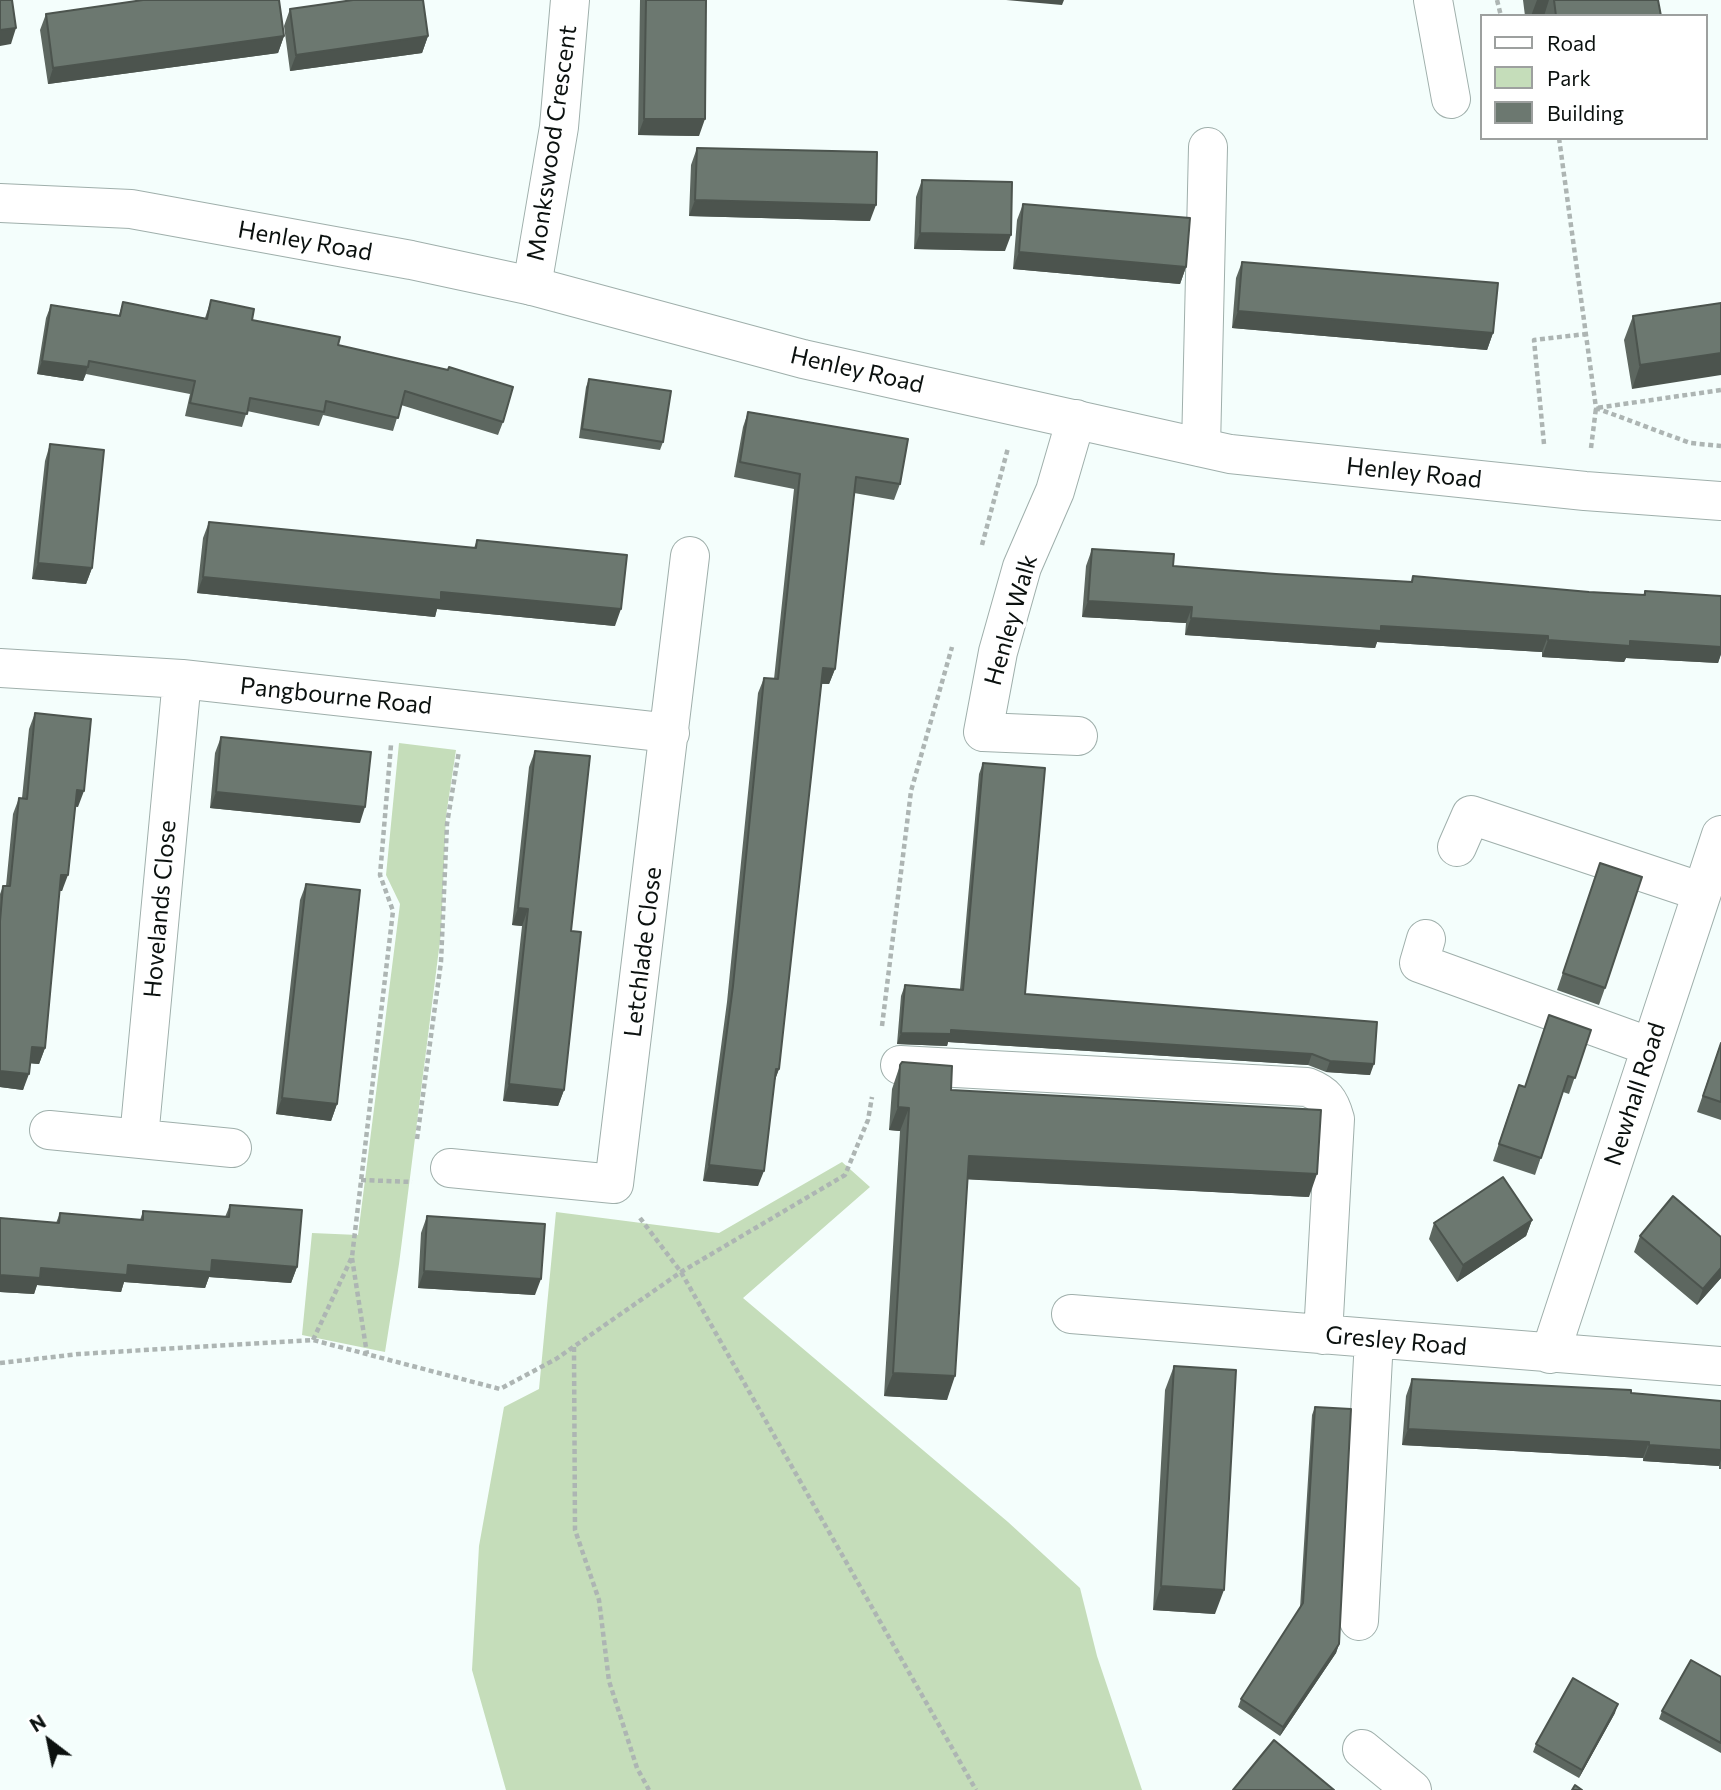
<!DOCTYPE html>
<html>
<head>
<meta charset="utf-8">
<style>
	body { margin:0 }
	#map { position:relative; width:1721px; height:1790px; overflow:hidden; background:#f4fefc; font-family:Commissioner,sans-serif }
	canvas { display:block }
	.legend { position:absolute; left:1480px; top:14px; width:228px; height:126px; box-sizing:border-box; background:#fff; border:2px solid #9da09f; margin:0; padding:9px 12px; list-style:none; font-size:21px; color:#0b110f }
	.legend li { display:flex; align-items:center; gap:14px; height:35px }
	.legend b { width:35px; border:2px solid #9da09f }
	.north { position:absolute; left:14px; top:1706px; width:70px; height:70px; -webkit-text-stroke:5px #fff; paint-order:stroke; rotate:328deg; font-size:19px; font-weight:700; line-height:28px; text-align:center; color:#0b110f }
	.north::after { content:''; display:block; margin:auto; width:24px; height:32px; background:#0b110f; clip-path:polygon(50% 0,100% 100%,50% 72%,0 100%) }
</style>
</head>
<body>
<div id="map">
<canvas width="1721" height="1790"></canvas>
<ul class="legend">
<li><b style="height:9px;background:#fff"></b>Road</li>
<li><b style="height:19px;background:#c5ddba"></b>Park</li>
<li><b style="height:19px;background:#6c7870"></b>Building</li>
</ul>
<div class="north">N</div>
</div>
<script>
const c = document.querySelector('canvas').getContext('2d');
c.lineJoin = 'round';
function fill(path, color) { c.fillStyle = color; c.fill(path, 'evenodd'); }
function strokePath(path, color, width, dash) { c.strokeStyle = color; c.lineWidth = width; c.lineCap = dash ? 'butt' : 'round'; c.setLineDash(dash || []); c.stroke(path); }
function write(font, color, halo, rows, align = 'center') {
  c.font = font + ' Commissioner,sans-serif'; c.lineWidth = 7; c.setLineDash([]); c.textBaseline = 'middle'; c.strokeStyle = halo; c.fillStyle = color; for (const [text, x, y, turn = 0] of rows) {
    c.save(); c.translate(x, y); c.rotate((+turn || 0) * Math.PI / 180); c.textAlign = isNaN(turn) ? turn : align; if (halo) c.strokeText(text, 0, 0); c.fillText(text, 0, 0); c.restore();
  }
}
fill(new Path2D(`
	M399,743L456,750L446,816L441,933L399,1264L385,1352L302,1335L312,1233L358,1235L400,904L386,875Z
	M842,1162L870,1187L743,1298L1008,1522L1080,1588L1097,1656L1142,1790H506L472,1670L479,1546L504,1407L539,1389L556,1212L719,1233Z`), '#c5ddba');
const minor = new Path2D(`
	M1433,0L1451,99
	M532,286L559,127L570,0
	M1076,419L1055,491L1022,567L998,652L983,732L1078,736
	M1201,447L1208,147
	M0,668L182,679L670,733
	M1457,847L1471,815L1702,892
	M1426,939L1419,963L1651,1047
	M900,1065L1307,1087C1325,1094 1330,1101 1335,1119L1323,1335
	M49,1130L232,1148
	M139,1138L182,679
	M450,1168L614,1184L690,556
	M1071,1314L1721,1366
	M1550,1354L1721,835
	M1359,1621L1374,1339
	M1362,1749L1412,1790`);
const major = new Path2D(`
	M0,203L131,209L411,260L532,286L803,359L1230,454L1585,491L1721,501`);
strokePath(minor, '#9fafab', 40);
strokePath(major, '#9fafab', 40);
strokePath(new Path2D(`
	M1497,0L1501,16
	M1559,138L1596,408L1690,443L1721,446
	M1544,444L1534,340L1586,334
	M1591,448L1596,408L1721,390
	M982,545L1008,448
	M882,1026L911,791L952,647
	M417,1139L441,962L447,824L459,751
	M361,1180L412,1182
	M640,1218L681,1272L976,1790
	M352,1258L367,1354
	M313,1340L352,1257L393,911L380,875L391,745
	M574,1347L575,1530L599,1600L609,1681L637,1768L649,1790
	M0,1363L79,1354L313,1340L500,1389L556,1359L681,1272L845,1175L868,1120L872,1097`), '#adb5b3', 4.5, [5, 3.5]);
strokePath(minor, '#fff', 38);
strokePath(major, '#fff', 38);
fill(new Path2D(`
	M640,0H706L699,136L638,135Z
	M1523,0H1658L1661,16H1525Z
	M290,9L428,36L422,53L290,71L284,26Z
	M46,14L284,36L278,53L48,84L40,30Z
	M697,148L870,221L689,216L691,165Z
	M922,180L1005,251L914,249L916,197Z
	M1023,204L1186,267L1180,284L1013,269L1017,220Z
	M1242,262L1493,333L1487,350L1232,328L1236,278Z
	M211,300L252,320L338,345L503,422L498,435L401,405L393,431L323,415L319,426L247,411L242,427L185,416L190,394L86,374L83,381L37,374L46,318L51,305L119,315L123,302L205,318Z
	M1721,303L1632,389L1624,340L1633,316Z
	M589,379L663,442L660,450L579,438L586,387Z
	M748,412L900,484L894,500L854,493L835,669L829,684H821L779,1069L774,1083L758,1186L703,1181L727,1002L758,693L764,678L774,679L794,489L734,477L743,427Z
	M50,444L92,568L86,584L32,579L45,461Z
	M209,522L474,548L477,540L615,626L437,609L435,617L197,593L203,538Z
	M1092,549L1173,566L1276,574L1411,582L1413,576L1589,592L1643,595L1645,591L1721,596V654L1718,663L1626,658L1624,662L1542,657V652L1377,642L1375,648L1185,635L1186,623L1082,617L1086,566Z
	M35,713L78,807L75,806L62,891H59L45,1048L39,1064L30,1063L23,1090L0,1087V894L3,886H6L13,814L19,798H22L29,729Z
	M221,737L360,823L210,808L215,753Z
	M535,751L571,931L564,1090L558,1106L503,1101L522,926L512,925L529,767Z
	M983,763L1025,994L1377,1022L1370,1075L1326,1072L1308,1065L948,1042L947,1046L897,1044L901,996L905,985L960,989L979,774Z
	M1600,863L1605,988L1599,1005L1557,990Z
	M306,884L337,1104L331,1121L276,1114L300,900Z
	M1591,1030L1569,1094L1563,1092L1535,1175L1493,1161L1513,1101L1525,1087Z
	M1721,1042V1120L1697,1112Z
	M900,1065L951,1090L1309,1197L967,1179L947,1400L884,1396L900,1131L889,1130L892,1089Z
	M230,1205L297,1267L291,1283L209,1277L205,1288L124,1282L121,1292L37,1285L34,1294L0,1292V1218L56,1223L60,1213L140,1220L143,1211L225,1217Z
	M427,1216L535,1295L418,1288L421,1233Z
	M1532,1220L1526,1236L1457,1282L1429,1239L1434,1223Z
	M1640,1236L1721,1237V1278L1697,1305L1634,1252Z
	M1174,1366L1215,1614L1153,1610L1165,1390Z
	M1412,1379L1631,1393L1721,1401V1469H1719V1466L1643,1461V1458L1402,1445L1406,1396Z
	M1315,1407L1339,1644L1336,1653L1280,1736L1238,1707L1241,1699L1300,1608L1312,1415Z
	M1721,1677V1753L1659,1719L1662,1711Z
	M1615,1713L1579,1778L1533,1752L1536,1744Z`), '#5d6760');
fill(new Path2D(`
	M1006,0H1064L1062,5Z
	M1537,0H1549L1544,16H1531Z
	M16,28L11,44L0,46V30Z
	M284,36L278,53L48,84L53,68Z
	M428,36L422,53L290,71L296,55Z
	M644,119H705L699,136L638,135Z
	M695,200L876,205L870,221L689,216Z
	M920,233L1011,235L1005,251L914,249Z
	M1019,252L1186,267L1180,284L1013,269Z
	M1238,311L1493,333L1487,350L1232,328Z
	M1721,353V375L1632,389L1640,365Z
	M42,361L88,367L83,381L37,374Z
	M38,563L92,568L86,584L32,579Z
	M203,577L441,592L621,609L615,626L437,609L435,617L197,593Z
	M1088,601L1192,607L1186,623L1082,617Z
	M1191,618L1381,626L1548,636L1542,652L1377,642L1375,648L1185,635Z
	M1548,640L1630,641L1721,647V654L1718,663L1626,658L1624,662L1542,657Z
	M823,668L835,669L829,684L817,683Z
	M77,790L84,791L78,807L71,806Z
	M216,792L365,807L360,823L210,808Z
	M61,875H68L62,891H55Z
	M518,908L528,909L522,926L512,925Z
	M951,1030L1312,1054L1308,1065L948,1042L947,1046L897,1044L901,1033Z
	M32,1047L45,1048L39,1064L26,1063Z
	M1330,1061L1374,1064L1370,1075L1326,1072Z
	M776,1069H779L773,1084Z
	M0,1071L29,1074L23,1090L0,1087Z
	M509,1084L564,1090L558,1106L503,1101Z
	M282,1098L337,1104L331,1121L276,1114Z
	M898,1107L909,1108L900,1131L889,1130Z
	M969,1156L1317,1174L1309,1197L960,1179Z
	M709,1165L764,1171L758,1186L703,1181Z
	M1532,1220L1526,1236L1457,1282L1463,1265Z
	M212,1260L297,1267L291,1283L209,1277L205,1288L124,1282L121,1292L37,1285L34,1294L0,1292V1275L41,1268L128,1265Z
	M1721,1268V1278L1697,1305L1703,1289Z
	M424,1271L541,1279L535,1295L418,1288Z
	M893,1373L955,1376L947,1400L884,1396Z
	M1408,1429L1649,1442L1643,1458L1402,1445Z
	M1649,1445L1721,1450V1460L1719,1466L1643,1461Z
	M1161,1586L1224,1590L1215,1614L1153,1610Z
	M1339,1644L1336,1653L1280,1736L1283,1727Z
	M1618,1704L1615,1713L1579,1778L1582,1770Z`), '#4c544e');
const building = new Path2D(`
	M0,0H12L16,28L0,30Z
	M143,0H279L284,36L53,68L46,14Z
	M353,0H423L428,36L296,55L290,9Z
	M646,0H706L705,119H644Z
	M1554,0H1658L1661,16H1556Z
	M697,148L877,152L876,205L695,200Z
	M922,180L1012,182L1011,235L920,233Z
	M1023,204L1190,218L1186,267L1019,252Z
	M1242,262L1498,283L1493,333L1238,311Z
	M211,300L254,309L252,320L340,337L338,345L448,370L449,367L513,387L503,422L405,391L398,418L326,401L324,412L250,398L247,414L190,403L195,381L89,361L88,367L42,361L51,305L120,316L123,302L207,319Z
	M1721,303V353L1640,365L1633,316Z
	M589,379L671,391L663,442L582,429Z
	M748,412L908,439L900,484L856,477L835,669L823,668L779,1069H776L764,1171L709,1165L733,986L764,678L778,679L800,474L740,462Z
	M50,444L104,450L92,568L38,563Z
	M209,522L476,548L477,540L627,555L621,609L441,592V600L203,577Z
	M1092,549L1174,554L1173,566L1276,574L1412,582L1413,576L1589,592L1645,595V591L1721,596V647L1630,641V646L1548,640V636L1381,626V631L1191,618L1192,607L1088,601Z
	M35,713L91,719L84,791L77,790L68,875H61L45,1048L32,1047L29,1074L0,1071V921L3,886H10L19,798L27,799Z
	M221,737L371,752L365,807L216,792Z
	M535,751L590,756L571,931L581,932L564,1090L509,1084L528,909L518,908Z
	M983,763L1045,768L1025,994L1377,1022L1374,1064L1330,1061L1312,1054L951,1030V1034L901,1033L905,985L963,990Z
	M1600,863L1642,877L1605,988L1563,973Z
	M306,884L360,890L337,1104L282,1098Z
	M1549,1015L1591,1030L1575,1078L1568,1076L1541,1158L1499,1144L1519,1085L1525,1087Z
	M1721,1043V1102L1703,1096Z
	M902,1062L952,1066L951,1090L1321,1110L1317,1174L969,1156L955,1376L893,1373L909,1108L898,1107L900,1065Z
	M1503,1177L1532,1220L1463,1265L1434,1223Z
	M1673,1196L1721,1237V1268L1703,1289L1640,1236Z
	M230,1205L302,1210L297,1267L212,1260L211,1272L128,1265L127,1275L41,1268L40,1278L0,1275V1218L59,1223L60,1213L143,1220V1211L229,1217Z
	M427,1216L545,1224L541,1279L424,1271Z
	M1174,1366L1236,1370L1224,1590L1161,1586Z
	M1412,1379L1631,1390V1393L1721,1401V1450L1649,1445V1442L1408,1429Z
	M1315,1407L1351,1409L1339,1644L1283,1727L1241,1699L1303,1603Z
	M1691,1660L1721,1677V1743L1662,1711Z
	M1573,1678L1618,1704L1582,1770L1536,1744Z
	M1274,1740L1334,1790H1233Z
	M1575,1785L1582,1790H1572Z`);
fill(building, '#6c7870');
strokePath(building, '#4c544e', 2);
write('24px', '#0b110f', '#fff', [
	["Monkswood Crescent",552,143,-82],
	["Henley Road",305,241,10],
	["Henley Road",857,370,13],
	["Henley Road",1414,473,6],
	["Henley Walk",1011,620,-74],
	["Pangbourne Road",336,696,6],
	["Hovelands Close",160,909,-85],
	["Letchlade Close",643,952,-83],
	["Newhall Road",1635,1094,-72],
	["Gresley Road",1396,1341,5]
]);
</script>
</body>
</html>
